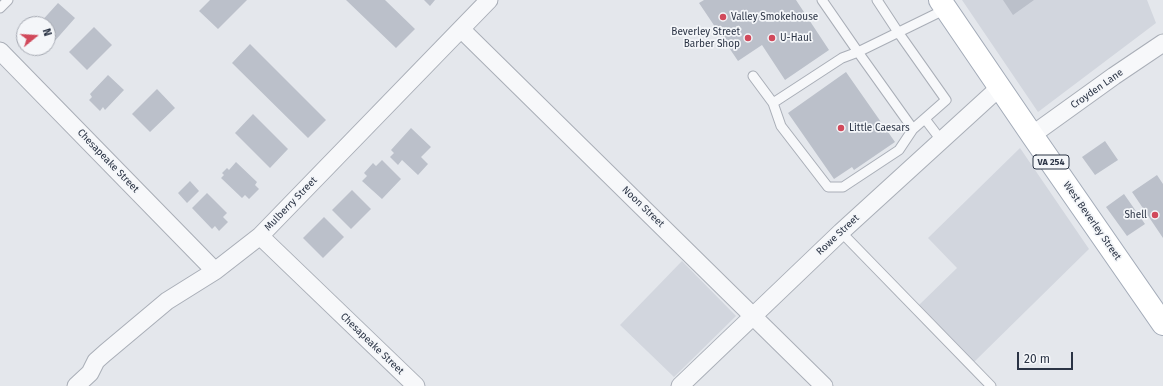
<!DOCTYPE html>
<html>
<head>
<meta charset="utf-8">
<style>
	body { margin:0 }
	#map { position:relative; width:1163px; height:386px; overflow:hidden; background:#e4e7ec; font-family:"Fira Sans",sans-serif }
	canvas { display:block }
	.north { position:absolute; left:16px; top:16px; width:40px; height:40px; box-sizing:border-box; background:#f4f6f9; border:1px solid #a4a8b1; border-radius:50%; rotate:72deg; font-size:11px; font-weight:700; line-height:16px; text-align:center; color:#2b3445 }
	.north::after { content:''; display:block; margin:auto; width:14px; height:18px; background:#d1495b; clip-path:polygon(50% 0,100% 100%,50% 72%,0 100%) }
	.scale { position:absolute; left:1017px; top:352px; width:56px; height:18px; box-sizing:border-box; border:2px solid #2b3445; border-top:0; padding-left:5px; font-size:12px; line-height:14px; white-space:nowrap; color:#2b3445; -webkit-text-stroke:3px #f4f6f9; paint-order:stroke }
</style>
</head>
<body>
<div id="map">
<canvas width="1163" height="386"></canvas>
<div class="north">N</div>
<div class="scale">20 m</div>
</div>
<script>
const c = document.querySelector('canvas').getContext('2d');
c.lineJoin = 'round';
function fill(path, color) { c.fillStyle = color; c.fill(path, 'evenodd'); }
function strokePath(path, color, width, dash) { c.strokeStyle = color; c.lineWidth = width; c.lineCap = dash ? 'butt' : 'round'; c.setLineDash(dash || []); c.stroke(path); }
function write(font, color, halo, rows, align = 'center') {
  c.font = font + ' "Fira Sans",sans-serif'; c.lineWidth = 3.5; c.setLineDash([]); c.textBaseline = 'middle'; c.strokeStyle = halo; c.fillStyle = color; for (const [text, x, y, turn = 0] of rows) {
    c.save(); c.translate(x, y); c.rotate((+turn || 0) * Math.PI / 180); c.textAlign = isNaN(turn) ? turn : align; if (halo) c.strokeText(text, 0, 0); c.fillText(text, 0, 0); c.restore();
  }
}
fill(new Path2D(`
	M962,0H1147L1156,23L1038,112Z
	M1020,148L1089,249L974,362L919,305L957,268L928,238Z
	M682,261L736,316L674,377L620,325Z`), '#d2d6de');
fill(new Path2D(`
	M210,0H247L218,29L199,11Z
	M346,0H385L415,29L396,48Z
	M424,0H435L430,6Z
	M704,0H796L829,50L785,80L762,45L738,61L699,3Z
	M1003,0H1034L1013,15Z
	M58,3L75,18L53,43L48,39V24H39Z
	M94,27L112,45L87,70L69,52Z
	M250,44L326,120L308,138L232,63Z
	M846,72L895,142L854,170L852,167L834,179L788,113Z
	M108,75L124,90L105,110L103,107L100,111L89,100L92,97L90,94Z
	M157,89L175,108L150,132L132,114Z
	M253,114L288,149L270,168L235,133Z
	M411,128L431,147L421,157L428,164L418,175L402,160L398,165L390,157L394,153L391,150Z
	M1105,141L1118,160L1095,175L1082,157Z
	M382,160L401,179L382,199L362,181L367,176L364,173L373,163L376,166Z
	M236,162L257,182L255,185L259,189L249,199L245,195L242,198L221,178L224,175L222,173L227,168L229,170Z
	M1157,175L1163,184V238L1132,192Z
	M190,181L199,191L187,203L178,193Z
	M352,190L371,209L351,229L332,210Z
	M207,193L227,213L223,217L228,222L219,231L215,226L212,229L192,208Z
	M1124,194L1145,224L1127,236L1106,207Z
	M324,217L344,237L323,258L303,238Z`), '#bbc0ca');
const lane = new Path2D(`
	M877,0L898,32L946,100L913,129L858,52L946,9
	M0,8L8,0
	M753,76L773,103L781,126L828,187H843L899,150L913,129
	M773,103L842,58L858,52L822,0
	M925,119L941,140
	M841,232L991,386`);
const street = new Path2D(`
	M461,29L824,386
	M0,51L215,271
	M1032,135L1114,76L1163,43
	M260,236L416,386
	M76,386L90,373L96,361L105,353L167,301L215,271L260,236L489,0
	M680,386L841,232L1000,87`);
const primary = new Path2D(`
	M940,0L1032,135L1163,324`);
strokePath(lane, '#a9aeb7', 11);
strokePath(street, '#a9aeb7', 19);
strokePath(primary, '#a3abb8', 24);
strokePath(lane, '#f7f8fa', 9);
strokePath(street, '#f7f8fa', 17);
strokePath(primary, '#fff', 22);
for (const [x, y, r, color] of [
	[723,17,4,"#d1495b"],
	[748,38,4,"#d1495b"],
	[772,38,4,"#d1495b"],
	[841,128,4,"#d1495b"],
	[1155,215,4,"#d1495b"]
]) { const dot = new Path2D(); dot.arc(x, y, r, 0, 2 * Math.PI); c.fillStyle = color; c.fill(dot); strokePath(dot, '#f4f6f9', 1.5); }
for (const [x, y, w] of [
	[1051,162,36]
]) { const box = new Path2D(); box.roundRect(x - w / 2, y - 7, w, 14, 3); c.fillStyle = '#f4f6f9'; c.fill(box); strokePath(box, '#2b3445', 1); }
write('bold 9px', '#2b3445', null, [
	["VA 254",1051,162]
]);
write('10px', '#2b3445', '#f4f6f9', [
	["Valley Smokehouse",731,17],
	["Beverley Street",740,32,"right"],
	["Barber Shop",740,44,"right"],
	["U-Haul",780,38],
	["Little Caesars",849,128],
	["Shell",1147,215,"right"]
], 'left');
write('10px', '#2b3445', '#f4f6f9', [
	["Croyden Lane",1097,89,-35],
	["Chesapeake Street",108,161,46],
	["Mulberry Street",291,204,-46],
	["Noon Street",643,207,44],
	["West Beverley Street",1092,221,55],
	["Rowe Street",838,235,-43],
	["Chesapeake Street",372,344,44]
]);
</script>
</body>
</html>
